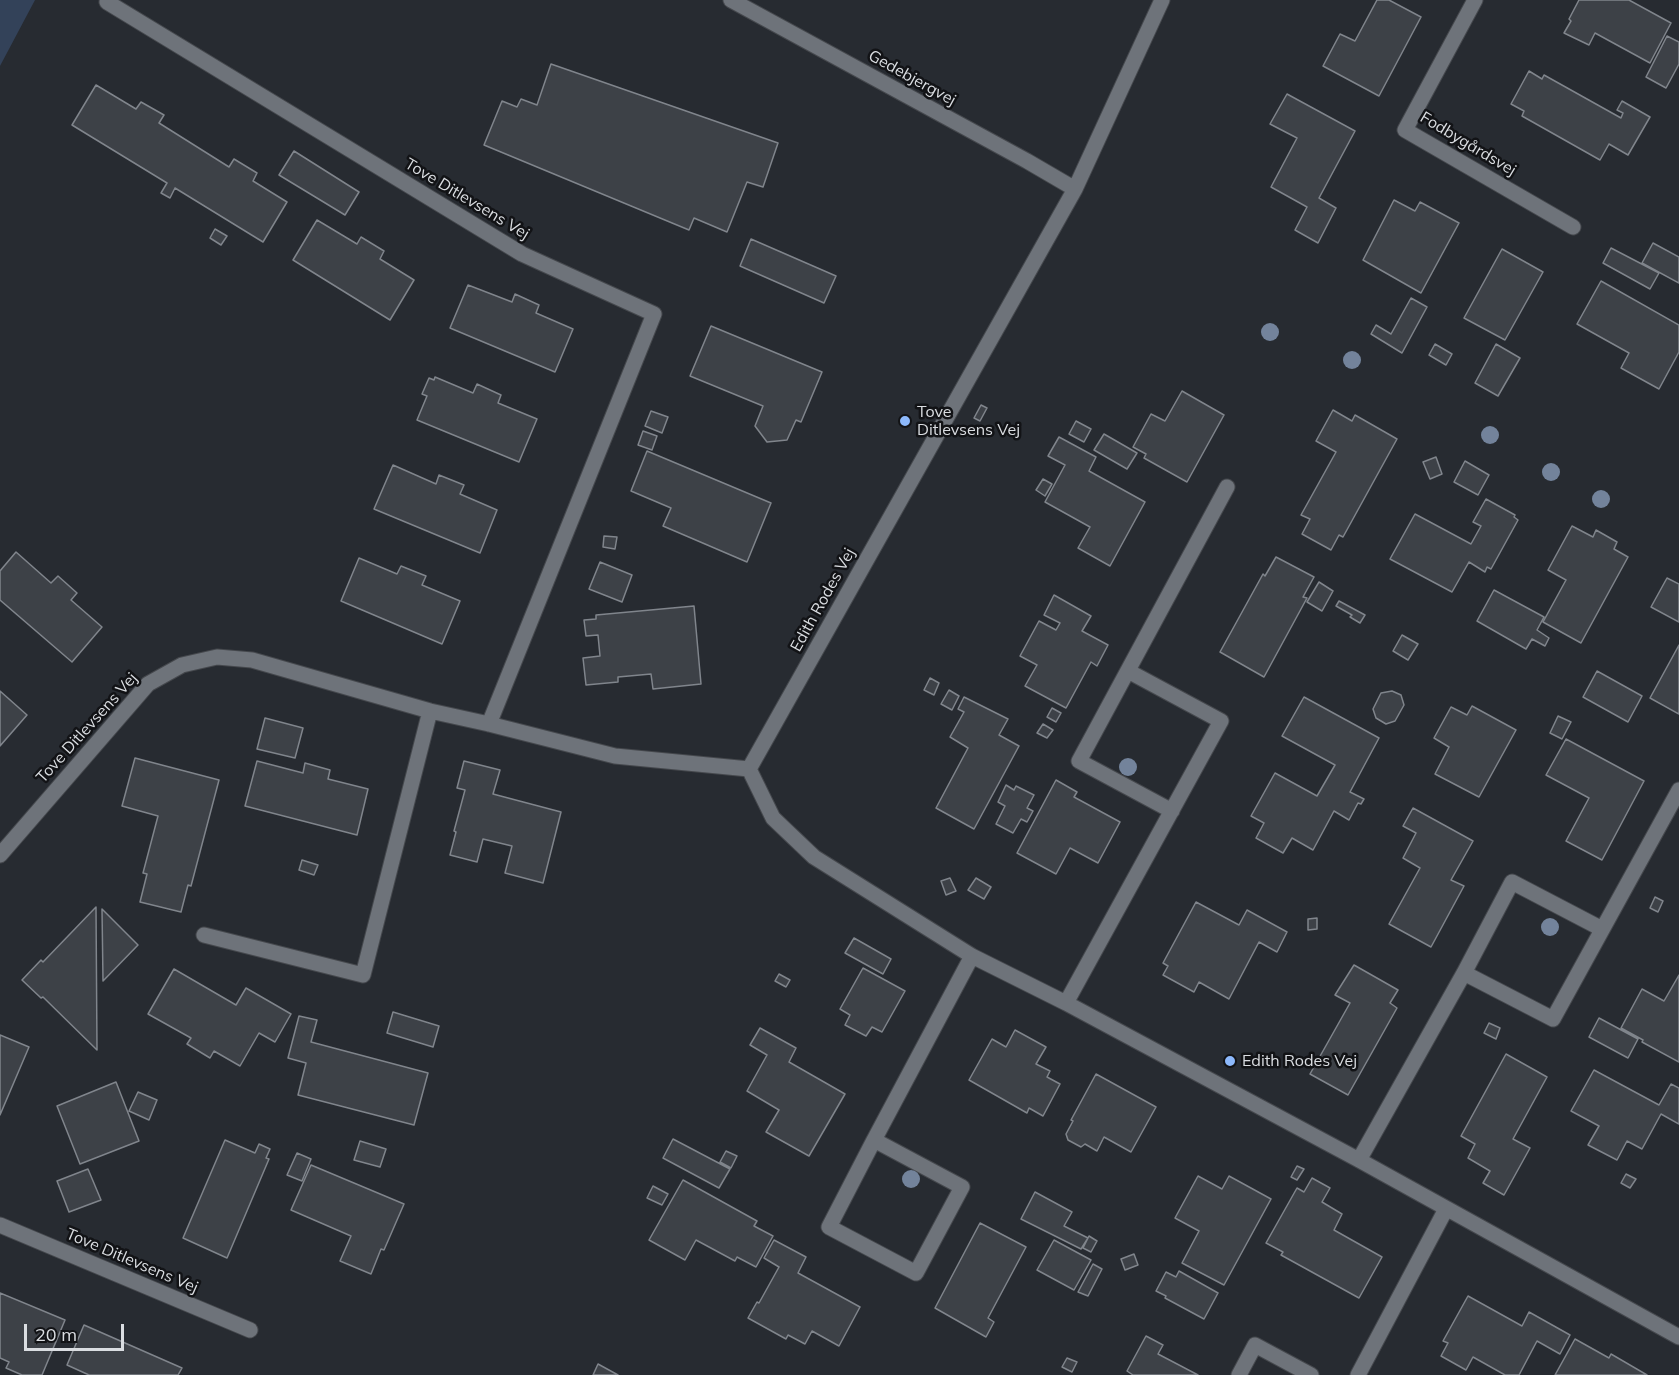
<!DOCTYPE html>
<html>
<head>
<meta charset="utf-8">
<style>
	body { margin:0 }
	#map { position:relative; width:1679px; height:1375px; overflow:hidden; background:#272b31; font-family:Mulish,sans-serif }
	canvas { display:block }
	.scale { position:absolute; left:24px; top:1324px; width:100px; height:27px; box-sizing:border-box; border:3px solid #dadde1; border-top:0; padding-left:8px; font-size:18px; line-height:21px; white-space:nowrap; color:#dadde1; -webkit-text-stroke:4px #121316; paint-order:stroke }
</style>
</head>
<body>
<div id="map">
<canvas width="1679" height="1375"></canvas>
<div class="scale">20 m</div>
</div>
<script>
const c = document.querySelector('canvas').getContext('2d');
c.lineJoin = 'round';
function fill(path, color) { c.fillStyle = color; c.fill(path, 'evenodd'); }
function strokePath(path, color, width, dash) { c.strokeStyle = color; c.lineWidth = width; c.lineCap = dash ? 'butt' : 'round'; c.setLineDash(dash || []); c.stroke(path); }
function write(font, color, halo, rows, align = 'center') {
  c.font = font + ' Mulish,sans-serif'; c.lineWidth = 5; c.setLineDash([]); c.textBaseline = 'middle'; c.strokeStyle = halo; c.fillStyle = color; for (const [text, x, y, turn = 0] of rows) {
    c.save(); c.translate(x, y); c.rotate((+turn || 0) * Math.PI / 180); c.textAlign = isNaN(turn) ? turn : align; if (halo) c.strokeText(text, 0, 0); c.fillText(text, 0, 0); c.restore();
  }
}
fill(new Path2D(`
	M0,0H35L0,66Z`), '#334259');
const building = new Path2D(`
	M1377,0H1389L1421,17L1379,96L1323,66L1340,34L1355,41Z
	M1579,0H1629L1671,23L1650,63L1595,33L1589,45L1564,33L1571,21L1569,19Z
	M1667,36L1679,42V64L1666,88L1646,77Z
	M551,64L778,143L763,187L747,182L727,232L694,218L689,230L484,145L502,101L517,107L521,99L537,105Z
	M1529,71L1542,79L1544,75L1621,118L1623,113L1617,110L1622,101L1650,117L1628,155L1609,144L1600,160L1522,116L1524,111L1511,104Z
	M96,85L136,109L141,102L164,115L159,123L229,167L234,159L257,173L253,181L287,202L263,242L175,188L170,198L161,193L167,183L72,125Z
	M1287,94L1355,131L1319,198L1336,208L1318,243L1295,230L1307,207L1271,187L1297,138L1270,124Z
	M294,151L359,192L345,215L279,175Z
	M1394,200L1415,211L1420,202L1459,223L1421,293L1363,260Z
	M317,220L357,244L361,237L384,251L380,259L414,280L390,320L293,260Z
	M215,229L227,236L221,245L210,238Z
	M751,239L836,276L824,303L740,266Z
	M1653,243L1679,257V283L1642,263Z
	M1611,248L1659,273L1650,289L1603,263Z
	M1502,249L1543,272L1505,340L1464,318Z
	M1601,281L1679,325V352L1659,389L1621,368L1629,353L1577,324Z
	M468,285L512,302L515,294L539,305L536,313L573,329L555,372L450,328Z
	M1411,298L1427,307L1402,353L1371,334L1376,325L1391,334Z
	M711,326L822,372L801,422L796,420L787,440L767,442L755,426L763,406L690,376Z
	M1435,344L1452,354L1446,365L1429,355Z
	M1496,344L1520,358L1498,396L1475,383Z
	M435,377L473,393L477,384L501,395L498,403L537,419L519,462L417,420L427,396L422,394L429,378L434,380Z
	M1182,391L1224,415L1187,482L1144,458L1146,454L1133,447L1151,414L1165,421Z
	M981,405L987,408L980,421L974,418Z
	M1333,410L1352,421L1355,415L1397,439L1343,537L1339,535L1331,550L1302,534L1310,519L1301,515L1336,452L1316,441Z
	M651,411L668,417L662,433L645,426Z
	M1076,421L1091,429L1084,442L1069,434Z
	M643,431L657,436L652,450L638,445Z
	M1104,434L1137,453L1127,469L1094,450Z
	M1059,437L1096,457L1089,471L1145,502L1110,566L1078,548L1090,527L1045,502L1065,465L1048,456Z
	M647,451L771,503L747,562L663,526L671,508L631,491Z
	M1436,457L1442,474L1430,479L1423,462Z
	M1465,461L1489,475L1478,495L1454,482Z
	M393,465L436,484L439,475L464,485L460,494L497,510L480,553L374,509Z
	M1043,479L1052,484L1045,496L1036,490Z
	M1486,499L1515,515L1514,517L1518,520L1491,569L1487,567L1485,572L1469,562L1452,592L1390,559L1415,514L1471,544L1481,526L1473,522Z
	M1572,526L1593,537L1596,530L1617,542L1614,549L1628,557L1581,643L1543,622L1566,580L1548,570Z
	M604,536L617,537L615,549L603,547Z
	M16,552L51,583L58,576L77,593L71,600L102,627L72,662L0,600V571Z
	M1276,557L1314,577L1303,597L1307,598L1264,677L1220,652L1263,574L1265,576Z
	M359,558L397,574L401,566L426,576L422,585L460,601L442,644L341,601Z
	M600,562L632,575L622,602L589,589Z
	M1667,578L1679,584V622L1651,607Z
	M1319,582L1333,591L1322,611L1307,602Z
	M1494,590L1544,617L1537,630L1549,638L1545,646L1532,639L1526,649L1477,621Z
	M1054,595L1091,616L1082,631L1108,645L1097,666L1091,662L1066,708L1025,686L1037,665L1020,656L1039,621L1056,630L1060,623L1044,615Z
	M1339,601L1365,615L1360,623L1350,617L1352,615L1336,606Z
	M694,606L701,684L653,689L651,674L618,677V682L586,685L583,658L600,656L598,635L586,636L584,620L596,619V615Z
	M1402,635L1418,644L1408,660L1393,651Z
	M1679,645V714L1650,698Z
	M1597,671L1642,696L1628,722L1583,697Z
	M930,678L939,683L934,695L924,690Z
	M949,690L959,696L952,710L941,704Z
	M0,691L27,715L0,746Z
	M1392,691L1401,695L1404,705L1395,721L1386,724L1376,718L1373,709L1381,693Z
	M964,697L1008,719L999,735L1019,746L974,829L936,808L968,748L950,737L964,712L958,709Z
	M1304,697L1379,738L1350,792L1364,799L1361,804L1358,803L1349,820L1334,811L1313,850L1292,838L1283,853L1256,838L1264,823L1251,816L1275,773L1317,796L1335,765L1282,736Z
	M1472,706L1516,730L1479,797L1435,774L1449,747L1434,738L1451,707L1467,715Z
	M1052,708L1061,713L1056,722L1047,717Z
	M1558,716L1571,722L1562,739L1550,733Z
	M265,718L303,728L295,758L257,749Z
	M1043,724L1053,730L1047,738L1037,733Z
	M1566,739L1644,781L1602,860L1566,841L1589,798L1546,775Z
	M135,758L219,780L191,886L188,885L181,912L140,902L147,874L143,873L158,816L122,806Z
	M257,761L303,773L305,763L330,770L328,779L368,789L357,835L245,806Z
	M464,761L500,770L493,794L561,812L543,883L505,873L512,846L483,839L477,862L450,855L456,832L454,831L465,790L457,788Z
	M1056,780L1077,792L1074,797L1120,822L1098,863L1070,848L1056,874L1017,853Z
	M1006,785L1014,790L1016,786L1034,795L1027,808L1033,811L1027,822L1021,819L1013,833L996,824L1005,806L998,802Z
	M1413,808L1473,841L1451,880L1464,886L1431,947L1389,924L1420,868L1403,858L1416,833L1403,826Z
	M302,860L318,865L314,875L299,870Z
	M950,878L956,891L946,895L941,881Z
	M976,878L991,887L984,899L968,890Z
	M1655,897L1663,901L1658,912L1650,908Z
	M1196,902L1239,925L1247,910L1287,932L1277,952L1259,942L1229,999L1199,982L1194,992L1163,975L1168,966L1163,963Z
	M96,907L97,1050L43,997L41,998L22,980L41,960L43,962Z
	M102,909L138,945L103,981Z
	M1317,918V929L1308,930V919Z
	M854,938L891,959L883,974L845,953Z
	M1354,965L1398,990L1390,1003L1397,1008L1348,1095L1310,1074L1350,1003L1335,995Z
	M863,968L905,991L882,1032L872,1027L866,1036L845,1025L850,1015L840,1009Z
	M174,969L236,1005L246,988L291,1014L275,1042L259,1033L240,1066L214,1051L210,1058L187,1044L191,1038L148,1014Z
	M779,974L790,980L786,987L775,981Z
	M1679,975V1062L1642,1042L1643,1040L1621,1028L1642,989L1664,1001Z
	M393,1012L439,1026L433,1047L387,1033Z
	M299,1016L317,1020L311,1042L428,1073L414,1125L298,1095L306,1063L288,1058Z
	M1599,1018L1638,1039L1628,1058L1589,1037Z
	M1489,1023L1500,1028L1496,1039L1484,1033Z
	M760,1028L796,1048L789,1062L845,1094L809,1156L766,1132L779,1110L747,1091L767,1055L750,1045Z
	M1015,1030L1046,1047L1036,1064L1050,1071L1047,1077L1060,1084L1043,1116L1029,1108L1027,1113L969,1080L992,1039L1006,1047Z
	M0,1035L29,1047L0,1115Z
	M1506,1054L1547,1077L1513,1139L1530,1148L1504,1195L1483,1183L1490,1171L1468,1158L1475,1144L1461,1136Z
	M1594,1070L1659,1105L1671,1084L1679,1088V1124L1661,1114L1642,1149L1627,1141L1617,1160L1588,1145L1599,1126L1571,1111Z
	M1096,1074L1156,1107L1131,1152L1104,1137L1097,1151L1085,1144L1081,1147L1068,1140L1066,1134L1073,1121L1071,1120Z
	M116,1082L139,1141L80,1164L57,1106Z
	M138,1092L157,1100L149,1120L129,1111Z
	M673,1139L730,1169L719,1188L663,1158Z
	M225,1140L255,1153L259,1144L270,1149L266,1158L269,1159L227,1258L183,1238Z
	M360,1141L386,1149L380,1167L354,1160Z
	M726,1151L737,1156L731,1168L720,1162Z
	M297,1153L311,1159L302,1181L287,1175Z
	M311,1165L404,1204L384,1250L381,1249L371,1274L340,1261L351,1236L291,1210Z
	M1297,1166L1304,1169L1297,1180L1291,1177Z
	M88,1169L101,1200L69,1212L57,1181Z
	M1626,1174L1636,1179L1630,1188L1621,1183Z
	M1198,1176L1222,1189L1229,1176L1271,1199L1224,1285L1182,1263L1199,1231L1175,1218Z
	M1312,1178L1330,1188L1322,1202L1342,1214L1334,1230L1382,1257L1359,1298L1281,1255L1283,1252L1266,1243L1297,1188L1304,1192Z
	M683,1180L757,1221L754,1226L773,1236L756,1267L737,1257L735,1261L696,1240L685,1260L649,1240Z
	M653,1186L668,1194L662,1205L647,1198Z
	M1035,1192L1072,1212L1064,1226L1088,1238L1081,1249L1021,1219Z
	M980,1223L1026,1247L988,1318L994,1322L986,1337L935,1308Z
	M1089,1236L1097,1241L1091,1252L1083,1248Z
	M774,1240L806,1257L798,1273L860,1307L839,1346L812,1331L805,1344L788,1335L786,1339L748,1318L757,1302L759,1303L779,1267L764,1258Z
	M1054,1240L1091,1260L1074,1290L1037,1270Z
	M1134,1254L1138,1265L1125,1270L1121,1259Z
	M1093,1264L1102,1269L1088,1296L1078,1292Z
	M1179,1271L1218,1293L1204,1319L1165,1298L1166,1296L1156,1291L1166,1272L1176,1277Z
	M0,1293L65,1320L42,1375H22L6,1368L9,1362L0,1358Z
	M1468,1296L1522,1326L1529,1312L1570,1335L1560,1354L1537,1341L1519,1375H1505L1473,1357L1466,1370L1441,1356L1448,1343L1443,1341Z
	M84,1325L182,1368L178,1375H89L67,1365Z
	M1146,1336L1163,1345L1158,1354L1198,1375H1133L1127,1371Z
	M1575,1339L1609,1358L1611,1354L1647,1375H1555Z
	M1067,1358L1077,1362L1072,1372L1062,1367Z
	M598,1364L618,1375H593Z`);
fill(building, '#3d4147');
strokePath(building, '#80858c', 1.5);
const street = new Path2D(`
	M731,0L1027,161L1075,189
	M1162,0L1075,189L749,769L773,818L814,857L972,956L1066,1003L1359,1160L1679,1337
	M1475,0L1405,130L1573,227
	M107,2L522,254L654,314L489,724
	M1172,811L1079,761L1227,487
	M0,855L148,684L182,665L217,657L252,660L430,711L489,724L615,756L749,769
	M204,935L363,975L430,711
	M1464,973L1553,1019L1679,790
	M1066,1003L1221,721L1128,671
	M874,1140L829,1227L916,1273L962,1187L874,1140L972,956
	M1359,1160L1464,973L1512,882L1602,929
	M0,1225L250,1330
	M1239,1375L1255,1345L1311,1375
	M1358,1375L1446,1209`);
strokePath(street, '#45484d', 17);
strokePath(street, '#6e737a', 15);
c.fillStyle = '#73839b';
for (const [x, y] of [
	[1270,332],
	[1352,360],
	[1490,435],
	[1551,472],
	[1601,499],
	[1128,767],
	[1550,927],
	[911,1179]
]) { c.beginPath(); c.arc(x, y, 9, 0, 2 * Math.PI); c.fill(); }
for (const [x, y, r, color] of [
	[905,421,6,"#8db9fc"],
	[1230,1061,6,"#8db9fc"]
]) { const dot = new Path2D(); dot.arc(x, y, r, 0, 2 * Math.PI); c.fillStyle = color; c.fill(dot); strokePath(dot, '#121316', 2); }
write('16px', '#dadde1', '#121316', [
	["Gedebjergvej",912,78,29],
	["Fodbygårdsvej",1468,144,31],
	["Tove Ditlevsens Vej",467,199,31],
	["Edith Rodes Vej",823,600,-61],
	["Tove Ditlevsens Vej",87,728,-48],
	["Tove Ditlevsens Vej",132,1261,23]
]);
write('16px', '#dadde1', '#121316', [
	["Tove",917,412],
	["Ditlevsens Vej",917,430],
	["Edith Rodes Vej",1242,1061]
], 'left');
</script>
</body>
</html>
